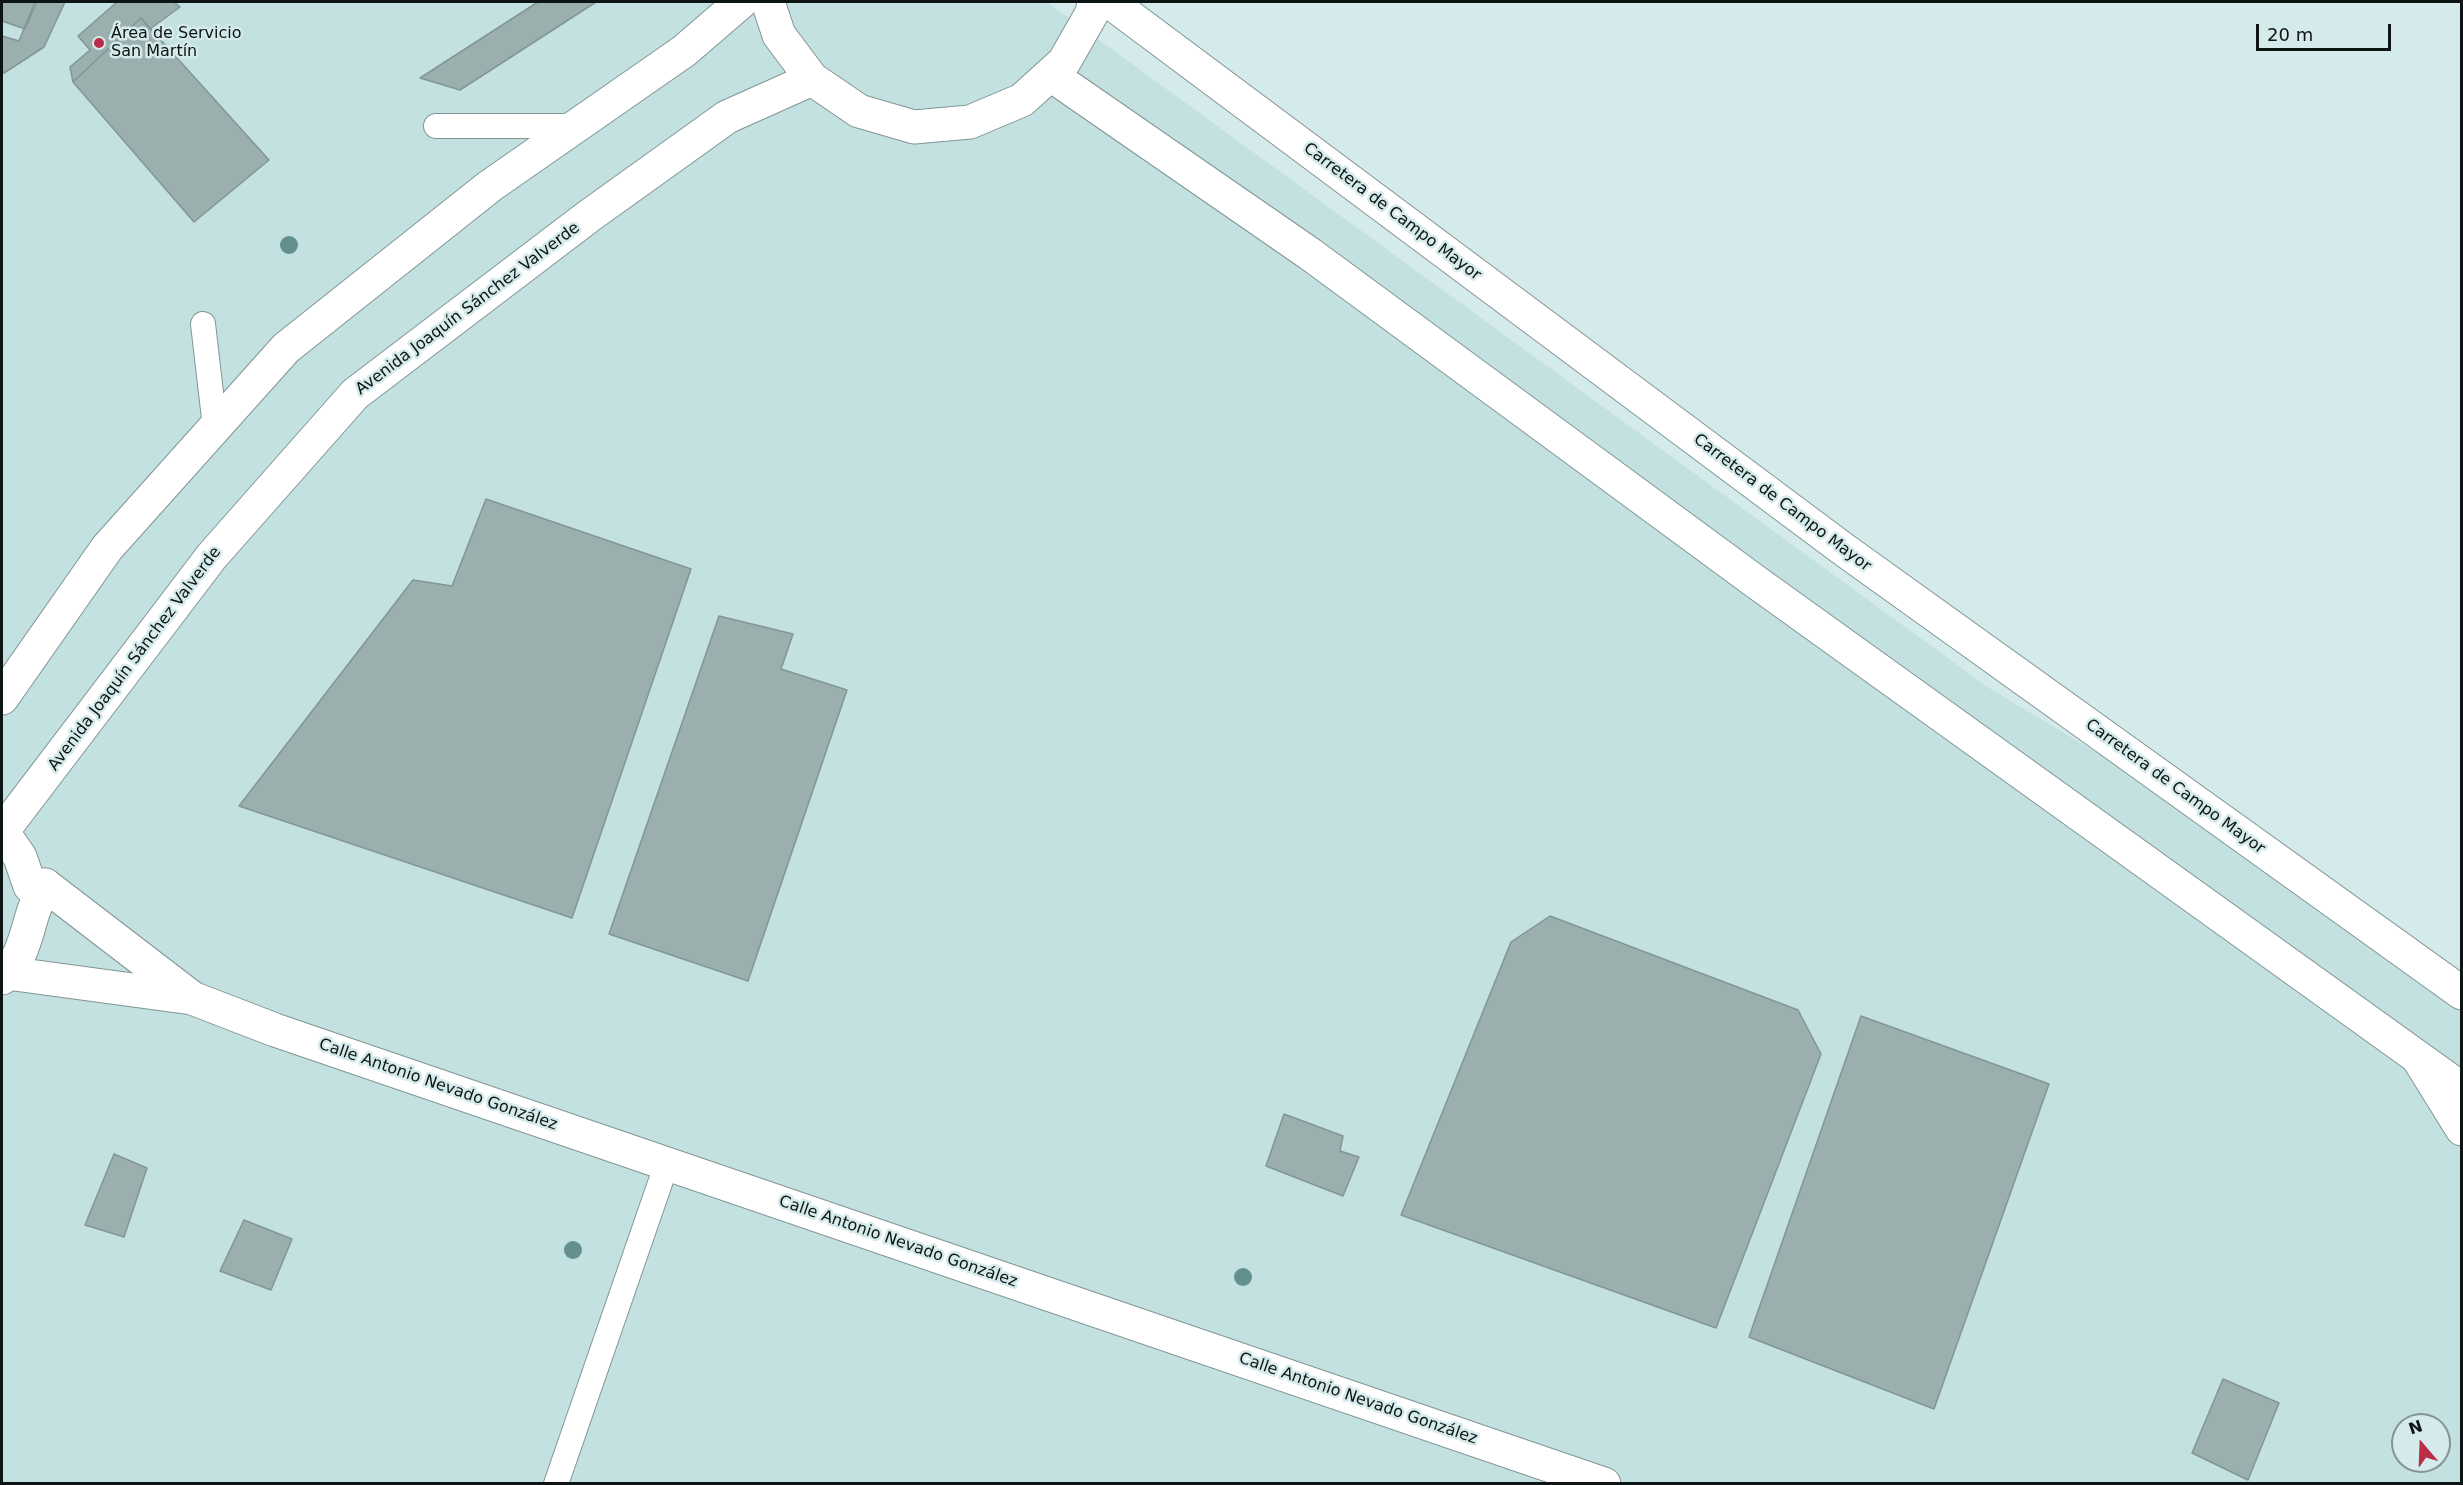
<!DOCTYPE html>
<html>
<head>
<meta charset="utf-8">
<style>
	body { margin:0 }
	#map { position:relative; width:2463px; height:1485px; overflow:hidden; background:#d5eaea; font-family:"DejaVu Sans",sans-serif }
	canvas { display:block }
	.frame { position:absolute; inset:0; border:3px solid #0d1414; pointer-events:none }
	.north { position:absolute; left:2391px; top:1413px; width:60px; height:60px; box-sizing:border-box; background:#d5eaea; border:2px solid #859494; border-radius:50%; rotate:341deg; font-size:16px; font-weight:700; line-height:24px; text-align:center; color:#0d1414 }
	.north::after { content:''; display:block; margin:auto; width:21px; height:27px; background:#bc2b47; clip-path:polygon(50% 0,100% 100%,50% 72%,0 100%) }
	.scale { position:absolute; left:2256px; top:24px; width:135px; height:27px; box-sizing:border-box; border:3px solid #0d1414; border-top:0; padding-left:8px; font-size:18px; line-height:21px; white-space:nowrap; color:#0d1414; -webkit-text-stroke:4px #d5eaea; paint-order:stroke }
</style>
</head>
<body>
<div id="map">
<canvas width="2463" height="1485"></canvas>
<div class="frame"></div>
<div class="north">N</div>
<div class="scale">20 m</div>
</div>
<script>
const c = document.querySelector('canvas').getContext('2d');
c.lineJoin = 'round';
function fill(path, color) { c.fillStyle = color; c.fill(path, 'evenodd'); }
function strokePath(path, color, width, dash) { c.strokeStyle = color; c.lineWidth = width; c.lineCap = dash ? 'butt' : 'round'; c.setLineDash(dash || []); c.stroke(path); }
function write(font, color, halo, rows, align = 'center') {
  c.font = font + ' "DejaVu Sans",sans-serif'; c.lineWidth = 5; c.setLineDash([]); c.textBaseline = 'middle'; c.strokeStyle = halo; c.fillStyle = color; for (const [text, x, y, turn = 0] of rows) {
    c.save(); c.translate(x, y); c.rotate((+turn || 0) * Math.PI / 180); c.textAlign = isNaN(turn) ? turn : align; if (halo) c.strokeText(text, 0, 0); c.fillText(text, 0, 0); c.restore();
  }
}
fill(new Path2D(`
	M2,2H1047L1989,688L2461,971V1483L2,1484ZM2403,1425H2439V1461H2403Z`), '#c2e1e0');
const building = new Path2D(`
	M2,2H37L25,29L2,21Z
	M35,2H65L44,47L4,73L2,72V36L19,41Z
	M117,2H174L180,7L150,29L141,18L73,82L70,67L90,50L78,36Z
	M538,2H596L460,90L420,78Z
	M141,18L269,160L194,222L73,82Z
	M486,499L691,569L572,918L239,806L413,580L452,586Z
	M719,616L793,634L781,669L847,690L748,981L609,934Z
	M1550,916L1798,1010L1821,1054L1716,1328L1401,1215L1511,942Z
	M1861,1016L2049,1084L1934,1409L1749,1337Z
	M1284,1114L1343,1136L1340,1151L1359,1157L1343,1196L1266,1166Z
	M114,1154L147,1168L124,1237L85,1225Z
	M244,1220L292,1239L271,1290L220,1271Z
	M2223,1379L2279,1403L2248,1480L2192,1453Z`);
fill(building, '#9bafaf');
strokePath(building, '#839696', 1.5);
const lane = new Path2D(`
	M436,126H577
	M203,324L215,427
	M556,1484L667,1163`);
const street = new Path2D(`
	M45,885L191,997
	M7,973L192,998L275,1030L1604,1484
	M2418,1058L2462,1129`);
const secondary = new Path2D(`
	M768,2L779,35L812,79L859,111L914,127L970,122L1022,100L1064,62L1092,13L1094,2
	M1110,2L1843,549L2462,993
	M1051,75L1310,254L1756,582L2462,1089
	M2,698L107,548L286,348L490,186L684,51L741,2
	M2,831L20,857L30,886L45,885C41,895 35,905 32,916C25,940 21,960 2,978
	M2,832L212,556L355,394L589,216L727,117L812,79`);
strokePath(lane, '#829595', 26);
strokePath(street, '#829595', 35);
strokePath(secondary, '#829595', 35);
strokePath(lane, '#fff', 24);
strokePath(street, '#fff', 33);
strokePath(secondary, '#fff', 33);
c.fillStyle = '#648f8f';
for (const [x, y] of [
	[289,245],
	[573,1250],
	[1243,1277]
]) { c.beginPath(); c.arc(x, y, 9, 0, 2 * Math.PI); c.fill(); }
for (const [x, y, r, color] of [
	[99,43,6,"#bc2b47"]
]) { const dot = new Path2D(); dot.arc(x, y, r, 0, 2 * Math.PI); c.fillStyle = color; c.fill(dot); strokePath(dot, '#d5eaea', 2); }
write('16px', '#0d1414', '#d5eaea', [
	["Área de Servicio",111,34],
	["San Martín",111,52]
], 'left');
write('16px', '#0d1414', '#d5eaea', [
	["Carretera de Campo Mayor",1392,212,37],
	["Avenida Joaquín Sánchez Valverde",468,309,-37],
	["Carretera de Campo Mayor",1782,503,37],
	["Avenida Joaquín Sánchez Valverde",135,659,-53],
	["Carretera de Campo Mayor",2175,787,36],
	["Calle Antonio Nevado González",438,1085,19],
	["Calle Antonio Nevado González",898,1242,19],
	["Calle Antonio Nevado González",1358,1399,19]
]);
</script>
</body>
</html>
